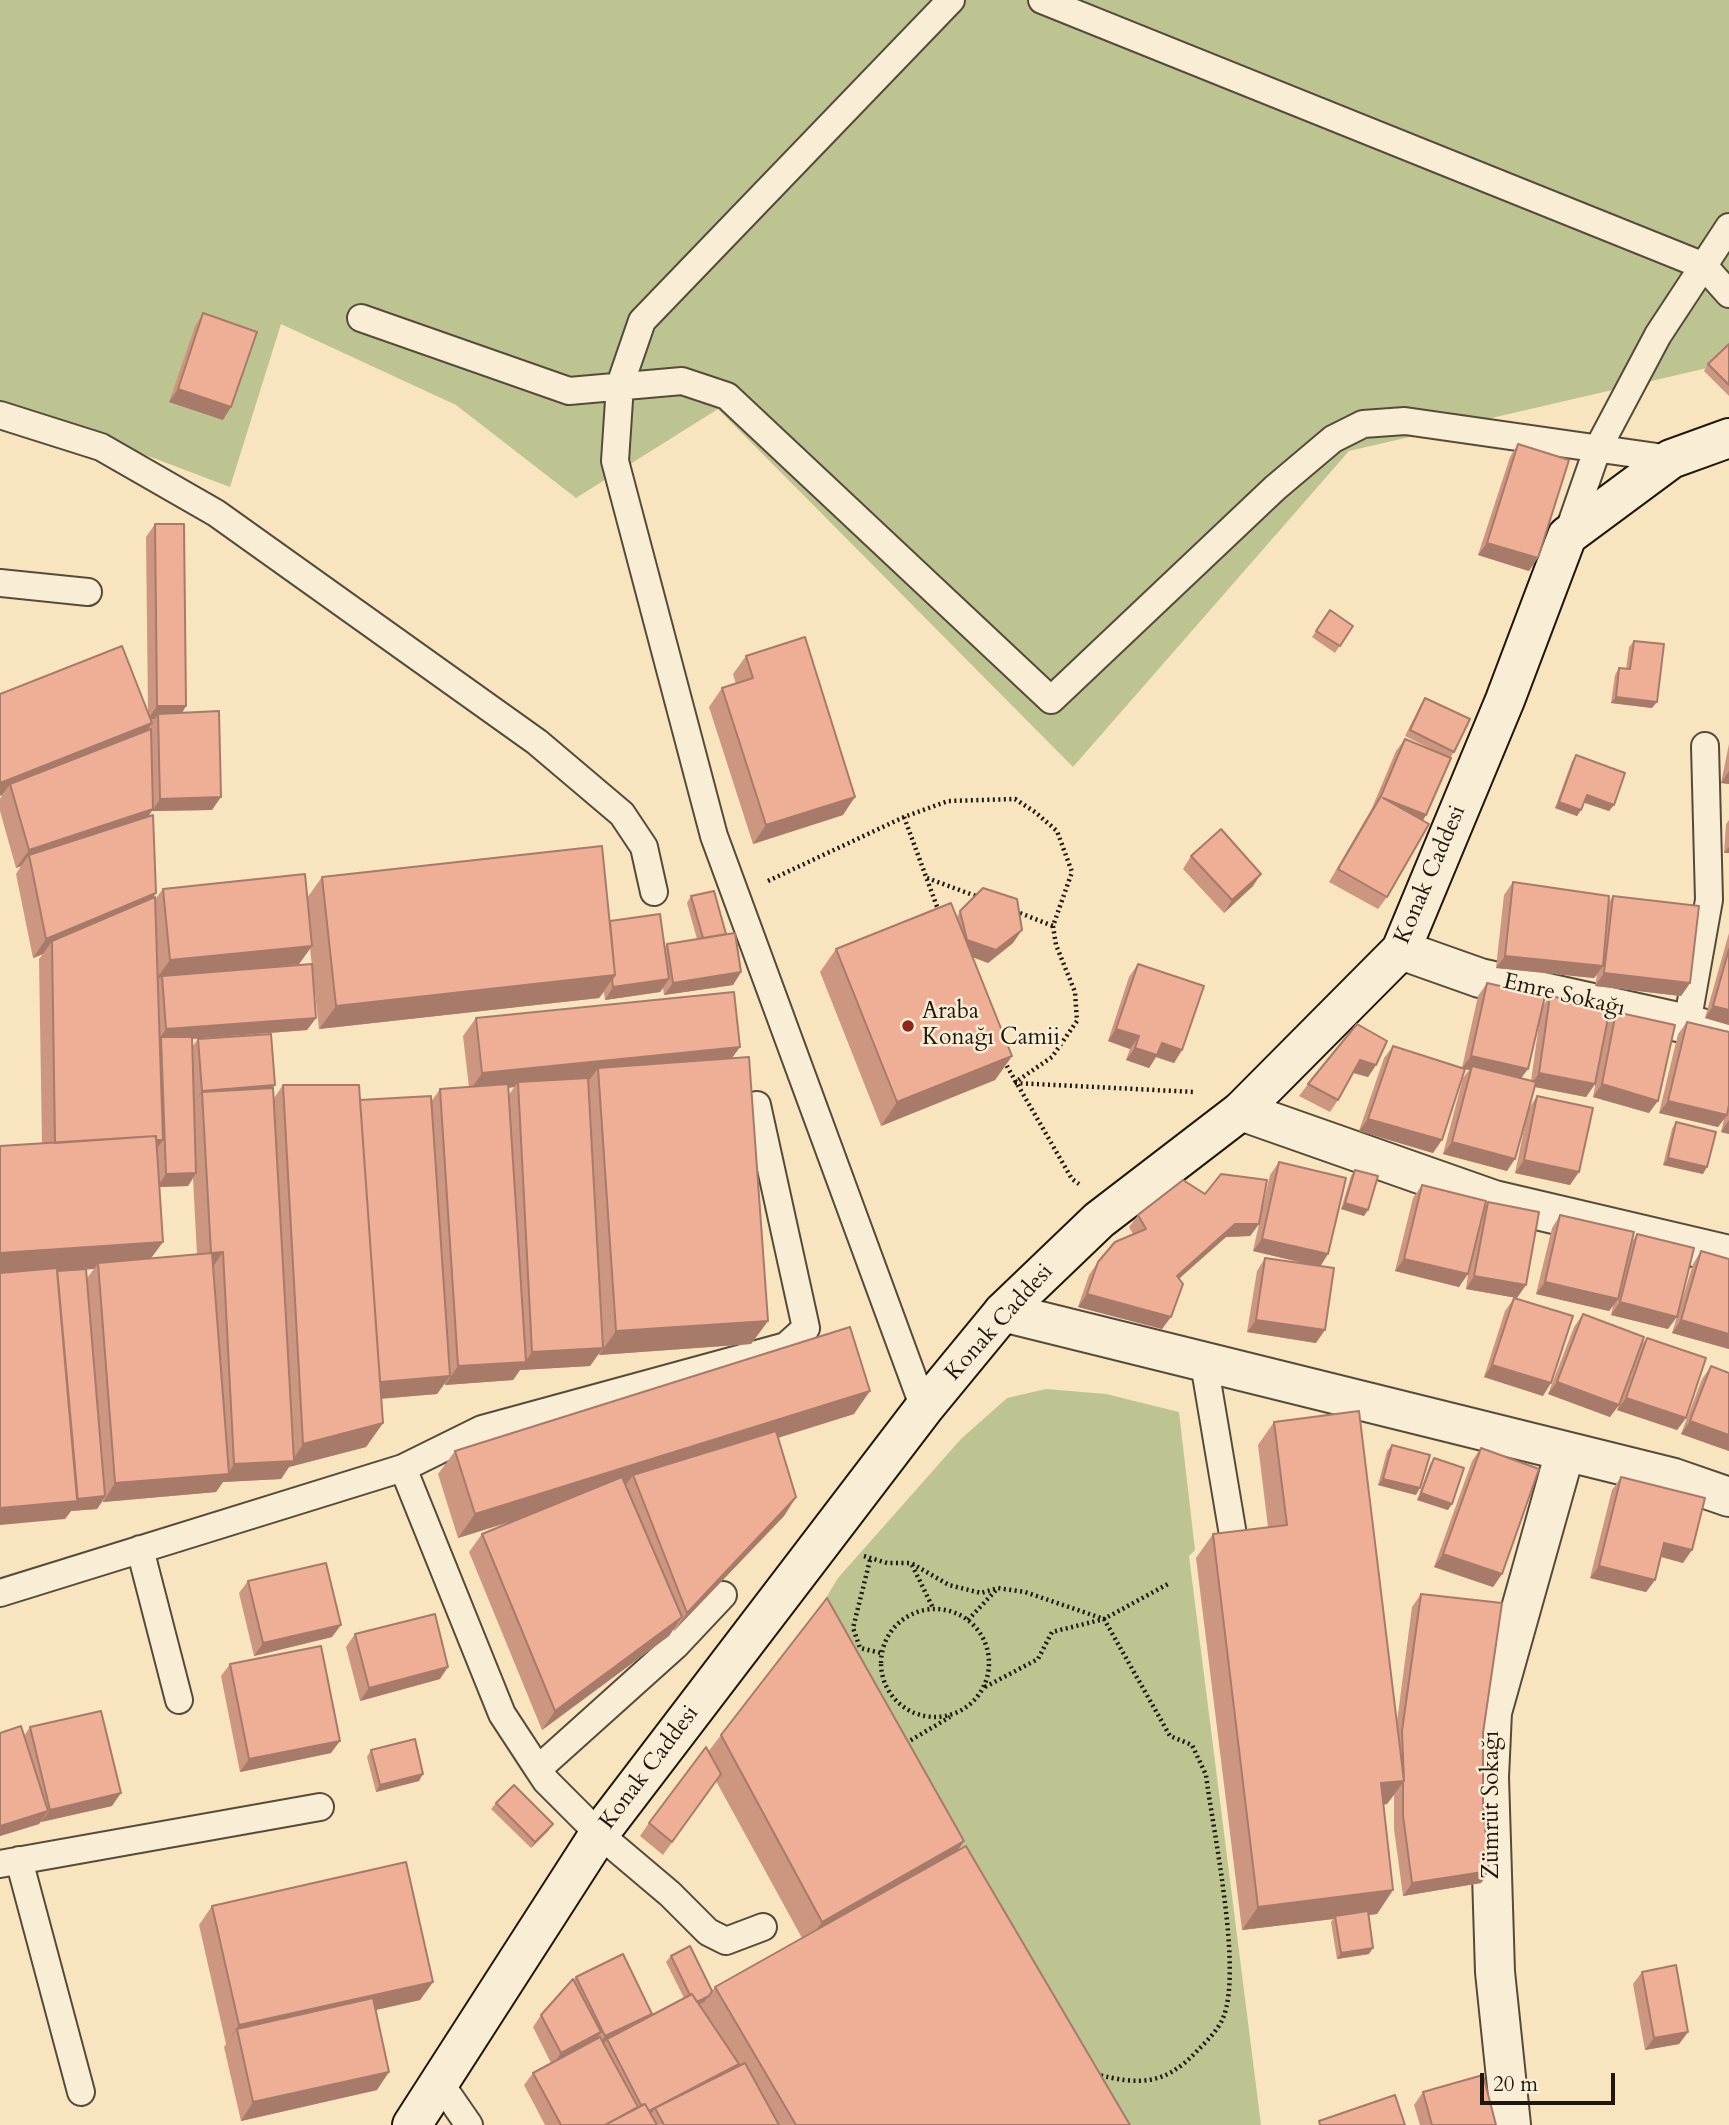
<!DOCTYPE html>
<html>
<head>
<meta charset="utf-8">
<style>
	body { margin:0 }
	#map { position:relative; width:1729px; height:2125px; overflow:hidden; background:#f8e4bf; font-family:Cardo,serif }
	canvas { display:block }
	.scale { position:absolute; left:1480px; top:2073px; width:135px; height:32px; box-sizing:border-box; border:4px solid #20180f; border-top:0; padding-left:9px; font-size:21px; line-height:24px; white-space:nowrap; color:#20180f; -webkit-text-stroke:5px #faedd5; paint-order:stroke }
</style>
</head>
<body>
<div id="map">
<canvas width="1729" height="2125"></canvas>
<div class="scale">20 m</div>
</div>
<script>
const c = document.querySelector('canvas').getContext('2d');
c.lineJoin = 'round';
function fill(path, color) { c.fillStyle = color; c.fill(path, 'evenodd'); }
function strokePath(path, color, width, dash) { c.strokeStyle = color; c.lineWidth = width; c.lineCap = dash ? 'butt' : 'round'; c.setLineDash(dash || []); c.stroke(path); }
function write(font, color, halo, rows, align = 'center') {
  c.font = font + ' Cardo,serif'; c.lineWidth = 5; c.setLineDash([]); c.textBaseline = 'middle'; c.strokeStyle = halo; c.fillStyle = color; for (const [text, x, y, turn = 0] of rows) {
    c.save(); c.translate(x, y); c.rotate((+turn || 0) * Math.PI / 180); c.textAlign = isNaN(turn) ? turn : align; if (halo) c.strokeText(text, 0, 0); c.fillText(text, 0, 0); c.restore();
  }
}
fill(new Path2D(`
	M0,0H1729V363L1349,451L1073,767L718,409L576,498L456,405L281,324L230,487L0,400Z
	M1046,1389L1106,1394L1179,1412L1195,1550L1189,1556L1261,2125H1102L814,1618L838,1578L961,1439L1007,1398Z`), '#bdc492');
const lane = new Path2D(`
	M1042,0L1704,266L1729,294
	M361,318L569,391L682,381L727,396L1051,700L1275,488L1333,439L1363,424L1405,421L1671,459
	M0,415L101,447L216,513L537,742L622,814L644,847L654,892
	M1567,536L1597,450L1658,335L1729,227
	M0,583L88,592
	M1687,1024L1709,900L1705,746
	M1204,1363L1232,1529
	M924,1408L714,836L615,461L620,385L642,321L951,0
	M403,1468L482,1429L786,1346L806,1328L757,1105
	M140,1549L179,1700
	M0,1593L403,1468L502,1714L538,1769L546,1781L599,1834L670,1894L708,1932L726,1941L763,1927
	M538,1769L676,1645L723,1595
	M19,1860L81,2092
	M0,1864L320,1807
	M440,2083L469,2125`);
const street = new Path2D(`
	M1401,950L1480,978L1687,1024L1729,1036
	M1241,1111L1494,1200L1729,1255
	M1003,1312L1674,1478L1729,1497
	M1511,2125L1495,1972L1489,1777L1492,1712L1565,1452`);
const secondary = new Path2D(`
	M412,2125L599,1834L924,1408L1003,1312L1099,1220L1241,1111L1401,950L1505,700L1567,536L1671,459L1729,438`);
strokePath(lane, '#564b3b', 30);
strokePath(street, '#564b3b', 42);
strokePath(secondary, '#20180f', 42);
strokePath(new Path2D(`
	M904,817L939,912
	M927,878L981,898
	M768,881L904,817L948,801L1015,799L1035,812L1057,831L1072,872L1053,926L1056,945L1075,992L1077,1021L1052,1057L1014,1083
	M1015,911L1053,926
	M1004,1061L1072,1179L1079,1184
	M1015,1083L1195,1092
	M864,1556L887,1563H911L949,1585L981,1593L998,1588L1025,1592L1104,1619L1170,1736L1192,1745L1206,1775C1213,1831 1243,1971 1223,2018C1218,2030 1206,2042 1197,2051C1164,2086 1139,2085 1095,2074
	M870,1560L853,1628L860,1648L881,1653
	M912,1565L933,1608
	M881 1663a54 54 0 1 1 108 0a54 54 0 1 1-108 0Z
	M968,1620L996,1590
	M985,1687L1038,1659L1052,1632L1104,1619L1168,1584
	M906,1743L950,1717`), '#20180f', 4.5, [2, 3.5]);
strokePath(lane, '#faedd5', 26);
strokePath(street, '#faedd5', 38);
strokePath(secondary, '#faedd5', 38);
fill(new Path2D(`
	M203,313L223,420L169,402L195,326Z
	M1729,344V396L1704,371L1708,364Z
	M1518,444L1529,571L1478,555L1510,457Z
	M155,524L186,706L182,713L212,810L152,811L148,817L156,893L152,898L155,899L163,889L307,898L322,877L610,921L665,947L667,944L697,939L687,903L691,896L726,934L741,972L733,985L664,995L663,988L660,992L605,1000L604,992L599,998L319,1029L310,948L299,964L268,967L316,1018L307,1030L205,1038L273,1088L274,1098L283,1085L360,1100L431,1102L440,1089L469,1087L463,1036L476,1018L732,1059L768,1321L751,1344L599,1355V1353L590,1366L520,1370L513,1380L445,1385V1383L437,1394L381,1399L383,1423L366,1447L289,1467L281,1479L223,1482L216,1492L103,1502V1501L97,1509L71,1511L65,1519L42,1144L39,959L43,954L33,958L16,874L21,866L16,868L0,811V799L2,795L0,694L148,711L146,537ZM192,1039H198L192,1047ZM514,1087L509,1095L508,1088ZM193,1178L197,1255L151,1258L159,1187L188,1186ZM86,1269H94L87,1278Z
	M1330,610L1353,626L1335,653L1312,637Z
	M1634,641L1652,708L1611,703L1615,675L1619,668L1626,669L1629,647Z
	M746,656L843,815L753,844L709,707L722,688L736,684L733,674Z
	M1425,698L1454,752L1450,758L1423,821L1387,897L1378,909L1329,882L1372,808L1396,751L1405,739L1447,757L1405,736L1421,704Z
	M1729,744V784L1721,783Z
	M1576,755L1614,805L1609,811L1584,802L1577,816L1555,808L1572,761Z
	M1729,820V853H1724L1726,824Z
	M1191,856L1253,886L1224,913L1183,869Z
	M1513,882L1609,902L1613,896L1690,983L1681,996L1595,986L1597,975L1594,978L1496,968L1504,895Z
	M960,911L1013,943L988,963L973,957L1012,1056L995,1080L881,1126L820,972L836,949L957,917Z
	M1729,933V1025L1705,1018Z
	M1138,964L1182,1050L1174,1063L1156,1057L1149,1068L1126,1060L1130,1049L1108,1041L1129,977Z
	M1487,983L1542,1007L1550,996L1595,1084L1586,1097L1535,1087L1529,1108L1537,1096L1570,1185L1515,1173L1527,1115L1507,1171L1443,1154L1463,1078L1469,1070L1465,1069L1433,1153L1359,1131L1384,1058L1393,1046L1462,1068L1478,996ZM1540,1017L1531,1081L1521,1078Z
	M1616,1012L1649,1113L1593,1097L1607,1024Z
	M1687,1022L1729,1032V1134L1721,1132L1724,1119L1718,1127L1659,1113L1678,1034Z
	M1376,1065L1368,1077L1353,1073L1338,1100L1330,1112L1299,1096L1308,1084Z
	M1676,1122L1703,1174L1663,1165L1672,1129Z
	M1279,1162L1320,1266L1316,1343L1247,1332L1257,1271L1265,1258L1314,1265L1253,1251L1259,1224L1250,1236L1226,1237L1179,1279L1162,1329L1078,1307L1089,1275L1098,1262L1133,1234L1129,1227L1138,1215L1205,1194L1259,1223L1270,1175Z
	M1355,1170L1364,1216L1341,1209L1351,1176Z
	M1422,1185L1484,1208L1488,1202L1517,1298L1466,1289L1469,1267L1459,1287L1395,1271L1413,1198Z
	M1560,1215L1632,1242L1637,1234L1668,1329L1611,1315L1613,1306L1609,1311L1536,1294L1552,1228Z
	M1701,1251L1729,1259V1349L1672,1333L1693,1264Z
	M1514,1298L1543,1396L1484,1377L1505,1311Z
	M1583,1314L1641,1345L1647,1338L1686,1418L1677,1430L1617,1410L1622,1395L1610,1417L1548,1394L1574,1327Z
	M1711,1366L1729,1373V1451L1681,1434L1702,1379Z
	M854,1414L778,1438L796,1497L784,1516L674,1631L673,1629L669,1636L542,1730L469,1552L482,1534L521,1518L458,1538L438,1474L455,1451Z
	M1274,1422L1397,1722L1412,1607L1421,1594L1483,1733V1805L1489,1871L1481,1883L1403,1896L1394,1829V1795L1387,1804L1383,1805L1393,1890L1377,1914L1368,1915L1369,1954L1337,1959L1331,1922L1333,1919L1242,1930L1196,1558L1213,1534L1268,1527L1258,1445Z
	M1392,1445L1416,1495L1378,1485L1387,1451Z
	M1481,1448L1502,1574L1493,1587L1434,1567L1472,1461Z
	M1434,1458L1448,1510L1417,1500L1430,1464Z
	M1621,1477L1683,1563L1661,1557L1655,1580L1646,1592L1590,1578L1612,1490Z
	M248,1581L332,1637L254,1656L239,1593Z
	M355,1634L440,1679L360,1701L346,1647Z
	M230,1664L331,1753L240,1772L221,1676Z
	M30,1727L112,1806L41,1822V1821L39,1824L0,1836V1733L24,1736Z
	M721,1735L964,1841L957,1851L1130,2125H545L524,2085L533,2073L551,2063L533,2027L541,2015L576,1977L652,2014L650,2017L684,1998L666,1962L671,1956L712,1991L715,1987L802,1938L716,1781L663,1855L640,1836L649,1823L708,1752Z
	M371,1750L419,1781L376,1792L367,1757Z
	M496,1803L553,1824L548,1831L531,1848L491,1809Z
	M212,1906L433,1982L420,2000L375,2010L377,2090L241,2121L224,2047L227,2043L226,2044L199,1925Z
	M1642,1972L1688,2032L1679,2044L1645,2050L1633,1984Z
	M1423,2092L1496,2125H1420L1414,2105Z`), '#cd9681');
fill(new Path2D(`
	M178,389L231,407L223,420L169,402Z
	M1487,543L1538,558L1529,571L1478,555Z
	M1616,697L1657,702L1652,708L1611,703Z
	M157,706H186L178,719L158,714L155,719H148Z
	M152,723L140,741L10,784L2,795L0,796V783Z
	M1729,771V784L1721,783Z
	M1587,795L1614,805L1609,811L1582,802Z
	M221,797L212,810L152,811L160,799Z
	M855,797L843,815L753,844L766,825Z
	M1383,798L1426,815L1418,828Z
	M1559,802L1581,810L1577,816L1555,808Z
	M153,809L140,828L29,855L21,866L16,868L29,850Z
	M1729,847V853H1724Z
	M1261,874L1253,886L1224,913L1232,900Z
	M156,893L144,911L52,941L43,954L33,958L46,939Z
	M1022,930L1013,943L988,963L959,952L967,940Z
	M312,946L299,964L162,978V976L160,978H157L170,960Z
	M1505,956L1603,966L1594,978L1496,968Z
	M741,972L733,985L664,995L673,983Z
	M1604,973L1690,983L1681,996L1595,986Z
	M615,975L599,998L319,1029L336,1006Z
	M669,979L660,992L605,1000L613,987Z
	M1713,1006L1729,1010V1025L1705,1018Z
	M316,1018L307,1030L161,1041V1037L157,1042L166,1029Z
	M1116,1029L1139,1036L1130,1049L1108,1041Z
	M1162,1043L1182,1050L1174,1063L1156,1057L1149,1068L1126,1060L1135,1048Z
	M740,1047L727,1065L598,1068L590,1079L518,1087V1082L514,1087L469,1092L482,1073Z
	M1012,1056L995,1080L881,1126L897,1102Z
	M1471,1056L1528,1069L1519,1081L1472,1066L1469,1070L1462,1068Z
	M1360,1060L1376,1065L1368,1077L1351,1072Z
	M1539,1073L1595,1084L1586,1097L1530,1086Z
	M1602,1084L1658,1101L1649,1113L1593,1097Z
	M275,1085L266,1098L202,1092L194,1103L202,1091Z
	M1668,1101L1727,1115L1718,1127L1659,1113Z
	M1368,1119L1442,1140L1433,1153L1359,1131Z
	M1729,1120V1134L1721,1132Z
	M163,1140L150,1158L55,1143Z
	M1452,1142L1515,1159L1507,1171L1443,1154Z
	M1668,1158L1707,1167L1703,1174L1663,1165Z
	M1524,1160L1579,1172L1570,1185L1515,1173Z
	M196,1173L188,1186L157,1187L166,1174Z
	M1345,1203L1368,1210L1364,1216L1341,1209Z
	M1235,1224H1259L1250,1236L1226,1237L1168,1288L1177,1276Z
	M1262,1239L1328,1254L1320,1267L1253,1251Z
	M163,1242L146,1265L98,1263L94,1269L0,1275V1253Z
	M223,1252L210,1271L211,1253Z
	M1404,1259L1468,1274L1459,1287L1395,1271Z
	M1474,1276L1526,1285L1517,1298L1466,1289Z
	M1545,1282L1618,1299L1609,1311L1536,1294Z
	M1087,1294L1171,1317L1162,1329L1078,1307Z
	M1620,1302L1677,1317L1668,1329L1611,1315Z
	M1256,1320L1325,1330L1316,1343L1247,1332Z
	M1681,1320L1729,1334V1349L1672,1333Z
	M768,1321L751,1344L599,1355L616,1331Z
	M603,1348L590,1366L520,1370L513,1380L445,1385L458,1366L525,1362L532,1352Z
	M1492,1365L1551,1383L1543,1396L1484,1377Z
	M450,1376L437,1394L363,1400L376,1382Z
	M1557,1382L1619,1405L1610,1417L1548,1394Z
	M870,1391L854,1414L636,1482L633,1475L625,1486L458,1538L475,1514Z
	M1626,1398L1686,1418L1677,1430L1617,1410Z
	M1690,1421L1729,1435V1451L1681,1434Z
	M383,1423L366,1447L289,1467L281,1479L223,1482L216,1492L103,1502L115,1483L228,1474L234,1464L292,1461L303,1444Z
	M1383,1479L1420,1488L1416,1495L1378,1485Z
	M1421,1493L1452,1504L1448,1510L1417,1500Z
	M105,1496L97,1509L71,1511L65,1519L0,1525V1508Z
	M796,1497L784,1516L674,1631L687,1613Z
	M1664,1543L1692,1550L1683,1563L1655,1555Z
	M1443,1554L1502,1574L1493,1587L1434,1567Z
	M1599,1566L1655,1580L1646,1592L1590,1578Z
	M682,1617L669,1636L542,1730L555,1711Z
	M341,1625L332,1637L254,1656L263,1643Z
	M448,1667L440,1679L360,1701L369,1688Z
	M340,1741L331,1753L240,1772L249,1759Z
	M423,1774L419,1781L376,1792L380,1785Z
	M1404,1781L1387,1804L1364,1807L1381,1783Z
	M121,1793L112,1806L41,1822L50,1810Z
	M48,1811L39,1824L0,1836V1826Z
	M553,1824L548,1831L531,1848L535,1842Z
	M964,1841L948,1865L805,1945L822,1922Z
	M1489,1871L1481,1883L1403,1896L1412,1883Z
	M1393,1890L1377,1914L1336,1919L1335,1916L1333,1919L1242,1930L1258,1907Z
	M1373,1948L1369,1954L1337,1959L1341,1953Z
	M433,1982L420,2000L239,2041L237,2029L226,2044L239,2025Z
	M709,1996L704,2002L690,2009L694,2003Z
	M652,2014L643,2026L607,2039L603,2045L597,2048L605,2036Z
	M601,2032L592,2045L552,2066L561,2053Z
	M1688,2032L1679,2044L1645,2050L1654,2038Z
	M739,2064L730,2077L655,2108L647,2120L645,2113Z
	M389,2072L377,2090L241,2121L253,2102Z`), '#a77a69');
const building = new Path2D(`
	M203,313L257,332L231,407L178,389Z
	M1729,344V385L1708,364Z
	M1518,444L1569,460L1538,558L1487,543Z
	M155,524H184L186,706H157Z
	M1330,610L1353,626L1340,646L1316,631Z
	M805,637L855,797L766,825L722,688L753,678L746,656Z
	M1634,641L1664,644L1657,702L1616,697L1619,668L1630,669Z
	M122,646L152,723L0,783V694Z
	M1425,698L1470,719L1454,752L1410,730Z
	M219,711L221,797L160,799L158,714Z
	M151,729L153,809L29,850L10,784Z
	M1405,739L1451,758L1426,815L1383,798L1429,824L1387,897L1338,869L1381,796Z
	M1576,755L1625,773L1614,805L1587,795L1581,810L1559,802Z
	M153,815L156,893L46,939L29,855Z
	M1221,829L1261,874L1232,900L1191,856Z
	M602,846L615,975L336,1006L322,877Z
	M305,874L312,946L170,960L163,889Z
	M1513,882L1609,896L1603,966L1505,956Z
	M983,888L1017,899L1022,930L996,950L967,940L960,911Z
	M714,891L726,934L703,938L691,896Z
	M1613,896L1699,906L1690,983L1604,973Z
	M155,897L163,1140H156V1136L55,1143L52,941Z
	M951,903L1012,1056L897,1102L836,949Z
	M660,914L669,979L613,987L612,979L615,975L610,921Z
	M735,933L741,972L673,983L667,944Z
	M1729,949V1010L1713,1006Z
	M312,964L316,1018L166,1029L162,976Z
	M1138,964L1204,986L1182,1050L1162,1043L1157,1055L1135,1048L1139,1036L1116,1029Z
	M1487,983L1545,996L1528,1069L1471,1056Z
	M734,992L740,1047L482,1073L476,1018Z
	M1550,996L1610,1008L1595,1084L1539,1073Z
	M1616,1012L1675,1025L1658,1101L1602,1084Z
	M1687,1022L1729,1032V1105L1727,1115L1668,1101Z
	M1357,1024L1387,1041L1376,1065L1360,1060L1338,1100L1308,1084Z
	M271,1034L275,1085L202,1091L198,1039Z
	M161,1037H192L196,1173L166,1174Z
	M1393,1046L1465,1069L1442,1140L1368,1119Z
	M749,1057L768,1321L616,1331L598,1068Z
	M1472,1066L1536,1082L1515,1159L1452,1142Z
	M588,1078L603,1348L532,1352L518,1082Z
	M508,1084L526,1362L458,1366L440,1089Z
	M283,1085H359L383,1423L303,1444Z
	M273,1088L294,1461L234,1464L223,1252L211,1253L202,1092Z
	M431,1096L450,1376L380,1382L360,1100Z
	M1537,1096L1593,1108L1579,1172L1524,1160Z
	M1676,1122L1716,1132L1707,1167L1668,1158Z
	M156,1136L163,1242L0,1253V1146Z
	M1279,1162L1346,1178L1328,1254L1262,1239Z
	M1355,1170L1378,1176L1368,1210L1345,1203Z
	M1221,1174L1267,1180L1259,1224H1235L1177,1276L1183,1284L1171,1317L1087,1294L1098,1262L1115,1242L1146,1229L1138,1215L1183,1180L1205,1194Z
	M1422,1185L1486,1201L1468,1274L1404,1259Z
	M1488,1202L1539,1212L1526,1285L1474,1276Z
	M1560,1215L1634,1232L1618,1299L1545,1282Z
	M1637,1234L1694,1248L1677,1317L1620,1302Z
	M1701,1251L1729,1259V1334L1681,1320Z
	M212,1253L229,1474L115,1483L98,1263Z
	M1265,1258L1334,1268L1325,1330L1256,1320Z
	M57,1268L78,1501L0,1508V1273Z
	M86,1269L105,1496L77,1499L57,1271Z
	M1514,1298L1573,1316L1551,1383L1492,1365Z
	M1583,1314L1644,1337L1619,1405L1557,1382Z
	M850,1327L870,1391L475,1514L455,1451Z
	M1647,1338L1706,1358L1686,1418L1626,1398Z
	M1711,1366L1729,1373V1435L1690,1421Z
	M1359,1411L1404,1781L1381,1783L1393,1890L1258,1907L1213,1534L1287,1525L1274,1422Z
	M776,1431L796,1497L687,1613L633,1475Z
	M1392,1445L1430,1455L1420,1488L1383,1479Z
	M1481,1448L1539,1469L1502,1574L1443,1554Z
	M1434,1458L1464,1468L1452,1504L1421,1493Z
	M622,1477L682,1617L555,1711L482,1534Z
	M1621,1477L1705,1498L1692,1550L1664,1543L1655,1580L1599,1566Z
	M326,1563L341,1625L263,1643L248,1581Z
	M1421,1594L1502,1603L1483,1733V1805L1489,1871L1412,1883L1403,1816V1781H1404L1402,1731Z
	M827,1598L964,1841L822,1922L721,1735Z
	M435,1614L448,1667L369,1688L355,1634Z
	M321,1646L340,1741L249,1759L230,1664Z
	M101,1711L121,1793L50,1810L30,1727Z
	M21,1726L48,1811L0,1826V1733Z
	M415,1739L423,1774L380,1785L371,1750Z
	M706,1747L721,1774L672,1842L649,1823Z
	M514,1785L553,1824L535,1842L496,1803Z
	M966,1846L1130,2125H796L715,1987Z
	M406,1862L433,1982L239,2025L212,1906Z
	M1368,1911L1373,1948L1341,1953L1335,1916Z
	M690,1946L712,1991L709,1996L697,2002L692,1994L690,1995L671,1956Z
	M623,1954L652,2014L605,2036L576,1977Z
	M1676,1965L1688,2032L1654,2038L1642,1972Z
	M573,1979L601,2032L561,2053L541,2015Z
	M692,1994L739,2064L649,2111L645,2104L641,2105L607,2039Z
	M373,1998L389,2072L253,2102L237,2029Z
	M600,2037L638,2107L605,2125H561L533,2073Z
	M745,2063L779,2125H664L655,2108Z
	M1483,2075L1496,2125H1432L1423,2092Z
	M1395,2095L1405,2125H1320L1319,2121Z
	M645,2104L657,2125H605Z`);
fill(building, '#eeaf96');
strokePath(building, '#a77a69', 2);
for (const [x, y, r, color] of [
	[908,1026,7,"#8f2418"]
]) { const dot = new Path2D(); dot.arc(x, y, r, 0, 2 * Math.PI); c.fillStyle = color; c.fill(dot); strokePath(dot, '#faedd5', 2.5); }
write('23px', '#20180f', '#faedd5', [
	["Konak Caddesi",1431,875,-67],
	["Emre Sokağı",1564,996,13],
	["Konak Caddesi",1000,1323,-48],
	["Konak Caddesi",650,1768,-53],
	["Zümrüt Sokağı",1493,1805,-90]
]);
write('23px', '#20180f', '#faedd5', [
	["Araba",922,1013],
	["Konağı Camii",922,1039]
], 'left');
</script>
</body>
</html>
